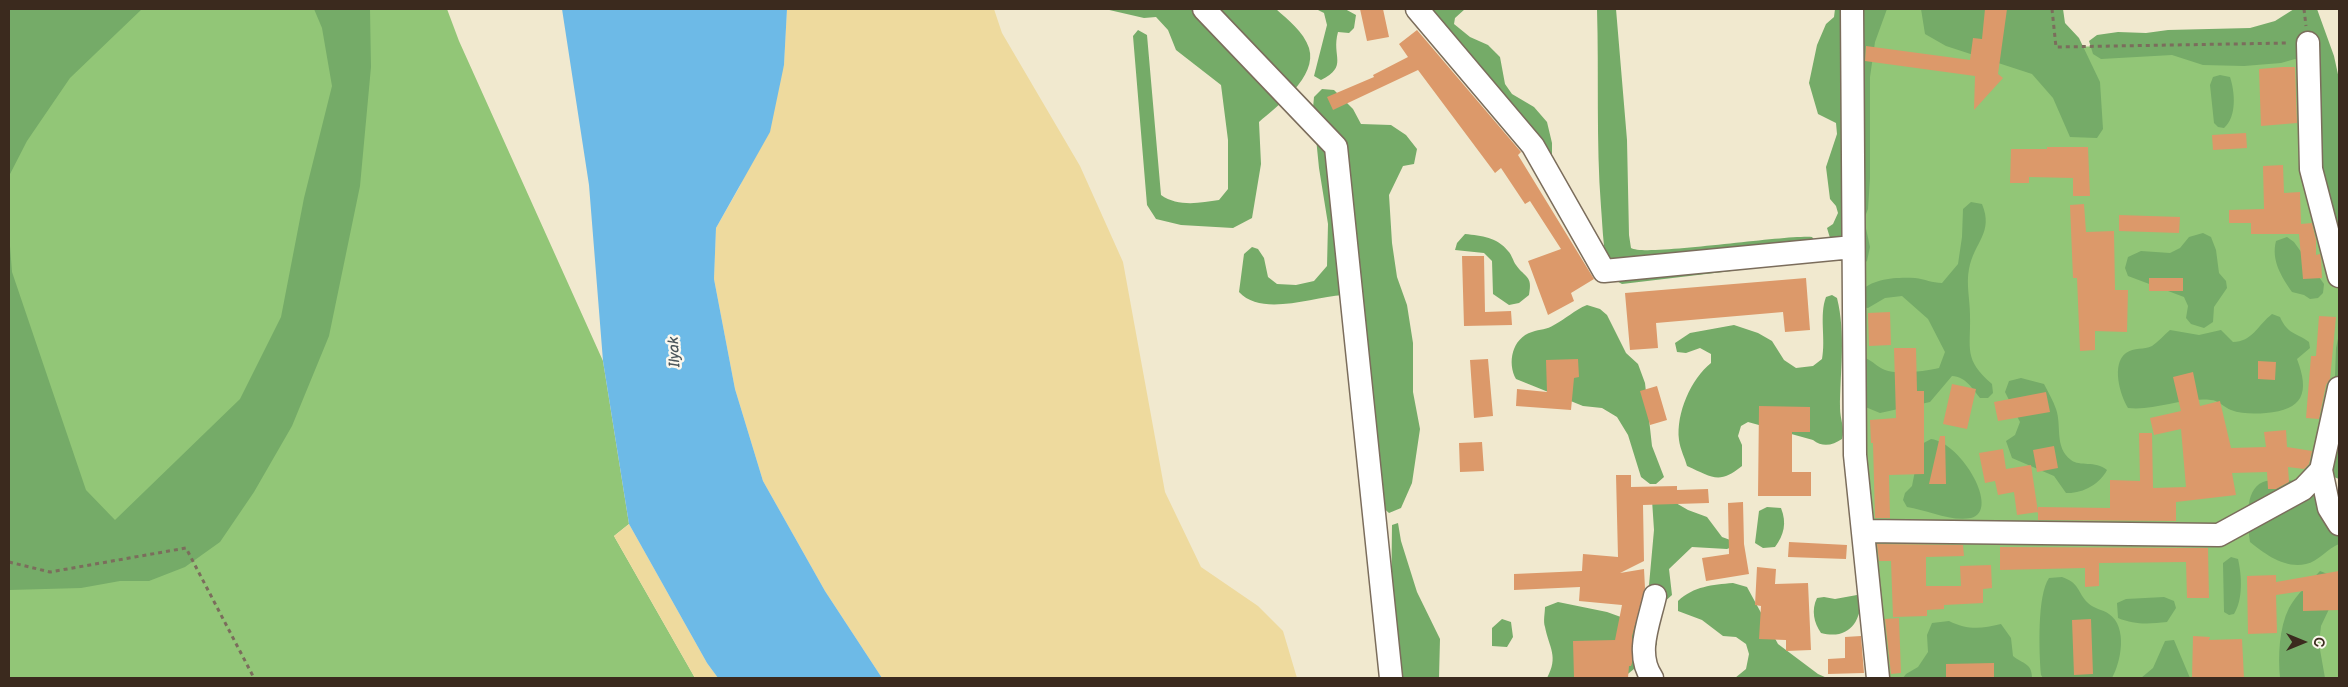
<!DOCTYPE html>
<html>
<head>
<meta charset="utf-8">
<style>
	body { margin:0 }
	#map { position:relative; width:2348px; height:687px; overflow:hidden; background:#f1e9cf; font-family:"Balsamiq Sans",sans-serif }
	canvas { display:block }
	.frame { position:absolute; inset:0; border:10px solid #3b2a1e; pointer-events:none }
	.north { position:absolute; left:2278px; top:617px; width:50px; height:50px; -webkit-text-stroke:4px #fbf7ec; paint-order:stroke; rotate:90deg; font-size:14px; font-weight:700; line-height:20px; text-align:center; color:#3b2a1e }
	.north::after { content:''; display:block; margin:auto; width:18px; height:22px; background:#3b2a1e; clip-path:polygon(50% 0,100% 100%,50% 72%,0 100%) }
</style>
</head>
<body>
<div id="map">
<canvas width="2348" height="687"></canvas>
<div class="frame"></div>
<div class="north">С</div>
</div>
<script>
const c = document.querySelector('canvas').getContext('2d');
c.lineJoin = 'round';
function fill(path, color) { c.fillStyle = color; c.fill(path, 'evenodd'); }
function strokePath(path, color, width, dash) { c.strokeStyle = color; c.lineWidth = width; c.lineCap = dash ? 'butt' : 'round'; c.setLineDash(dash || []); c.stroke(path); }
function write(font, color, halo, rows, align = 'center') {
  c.font = font + ' "Balsamiq Sans",sans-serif'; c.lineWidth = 5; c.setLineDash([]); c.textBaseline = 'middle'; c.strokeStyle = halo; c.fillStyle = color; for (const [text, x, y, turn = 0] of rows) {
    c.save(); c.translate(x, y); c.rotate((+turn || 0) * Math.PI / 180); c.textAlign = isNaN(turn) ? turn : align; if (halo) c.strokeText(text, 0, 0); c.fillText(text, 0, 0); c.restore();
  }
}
fill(new Path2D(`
	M9,9H447L459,41L603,361L629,524L614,536L695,678H9Z
	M1852,9H2052L2056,47L2308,43L2339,276V388L2321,470L2339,524V678H1878L1855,455Z`), '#92c677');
fill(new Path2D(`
	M9,9H142L70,78L27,141L9,176Z
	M314,9H370L371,67L360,186L329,336L292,426L254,492L220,542L185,567L149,581H120L81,588L9,590V233L12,272L86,490L115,520L240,399L281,317L304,198L332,86L322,28Z
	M1105,9H1276C1287,19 1304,32 1309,48C1318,77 1277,106 1259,122L1261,164L1252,218L1233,228L1181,225L1156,219L1147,205L1133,36L1138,30L1147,35L1161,195C1178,207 1200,203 1219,200L1228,189V140L1221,85L1176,50L1168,30L1156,17L1144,18Z
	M1316,9H1345L1356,15L1354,28L1349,33L1338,32C1331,57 1349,66 1321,80L1314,76L1327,25L1324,13Z
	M1410,9H1465L1455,18L1454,24L1470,37L1488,45L1500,57L1505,84L1512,94L1534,107L1547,122L1552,143V159Z
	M1597,9H1616L1627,140L1629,235L1631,248C1645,257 1781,235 1812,237L1818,244L1807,262L1622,284L1611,278C1603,255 1603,231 1601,207C1596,141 1599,75 1597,9Z
	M1835,9H1887L1875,42L1870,77V178L1868,209L1864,219L1870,247L1867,261L1861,265L1830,238L1827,228L1833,224L1838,213L1836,206L1830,199L1826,167L1837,134L1836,123L1818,114L1809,83L1817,45L1826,24L1834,17Z
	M1921,9H2063L2065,23L2079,38L2100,82L2103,129L2097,138L2070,137L2053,98L2032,74L1946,46L1925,34Z
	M2294,9H2317L2334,56L2339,79V258L2301,62L2295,59L2281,63L2244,66L2203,65L2172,55L2101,59L2093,54L2089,41L2097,35L2118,32L2146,33L2168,30L2250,28L2275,21Z
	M2220,75L2230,77C2235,92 2237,117 2224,128L2218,127L2214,123L2210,85L2213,77Z
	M1322,89L1334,90L1353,109L1361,124L1391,125L1406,135L1417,149L1414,164L1403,166L1389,195L1392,243L1397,277L1407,305L1413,343V392L1420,429L1412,483L1401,508L1389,513L1380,505L1343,295C1312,297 1262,317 1239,292L1244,254L1252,247L1258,249L1264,258L1268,277L1277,284L1296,285L1314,281L1327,266L1328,224L1319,168L1313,108L1314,97Z
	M1971,202L1982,204C1994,233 1974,242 1969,269C1966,284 1970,300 1970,315C1971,349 1963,359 1992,384L1993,393L1988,398H1980C1972,388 1966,377 1952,376L1930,402L1880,413L1863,406L1865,358C1873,361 1877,367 1885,370C1896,375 1927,371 1939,368L1945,352L1928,319L1902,296L1885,298L1868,308L1862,307L1860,292C1872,278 1898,277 1915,278C1925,279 1932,283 1942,283L1958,264L1962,237L1963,209Z
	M2203,233L2211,237L2216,250L2219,273L2226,281L2227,288L2214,307L2213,322L2204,328L2191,324L2186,318L2188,306L2184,297L2128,276L2125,268L2128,257L2141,251L2170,253L2180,248L2189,237Z
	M1465,234C1482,236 1497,237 1508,251C1512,255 1513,261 1516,265C1525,278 1533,275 1529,295L1519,303L1509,305L1493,294L1492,261L1484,253L1455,250L1457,243Z
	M2287,237L2294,242L2324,284L2323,293L2318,298L2310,299L2304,295L2292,292C2281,276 2271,260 2276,241Z
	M1832,295L1837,298C1846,334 1840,372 1840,408C1840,419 1845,428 1842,439C1833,445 1823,448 1813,440L1748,422L1741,426L1738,436L1742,445V466C1719,485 1712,477 1687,466C1685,458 1680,449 1679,440C1676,413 1691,379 1711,363V354L1700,348L1686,353L1677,352L1675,343L1690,333L1734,325L1758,333L1772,341L1784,360L1796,368L1813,366L1822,359C1826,339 1819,315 1826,297Z
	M1587,305L1600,309L1607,315L1626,353L1638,364L1645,383L1652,446L1664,477L1656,484H1650L1641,477L1628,435L1617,417L1602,408L1583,406L1516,379C1507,363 1512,338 1532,332C1540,329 1547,330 1554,325C1566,319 1574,310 1587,305Z
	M2272,314L2280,317C2288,335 2296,332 2309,342L2310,348L2297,359C2310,393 2303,410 2266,413C2255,414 2241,414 2231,410C2225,408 2218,400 2211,400C2183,397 2155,411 2128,408C2120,395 2111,364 2126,353C2134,347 2144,350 2152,346C2158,342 2164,335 2170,330L2199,335L2221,330L2233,342C2252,342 2258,325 2272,314Z
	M2339,334V479L2329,475L2325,428L2335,376L2336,348Z
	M2021,378L2044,384C2048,392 2053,400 2056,409C2062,426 2054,447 2071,460C2080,467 2095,460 2107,470C2100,484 2082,494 2066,493L2054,476L2012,458L2006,441L2015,435L2020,422L2005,392L2009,381Z
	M1931,439C1962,443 2001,511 1971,518C1951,522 1927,510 1907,507L1903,500L1905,493L1912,486L1920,445Z
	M2299,481L2339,492V544C2328,548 2318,562 2306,564C2285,569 2265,554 2250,542C2248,526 2243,490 2263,482C2272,479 2288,481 2299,481Z
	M1657,492L1688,510L1707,517L1722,537L1733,541L1734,546L1727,549L1692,547L1669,569L1672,595L1662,604L1648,596L1654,530L1652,500Z
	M1767,507L1781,508C1787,523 1784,535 1775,547L1763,548L1755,543L1759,511Z
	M1398,523L1401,541L1417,592L1440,639L1439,678H1403L1391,607L1392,525Z
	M2231,557L2238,559C2242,576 2243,600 2234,614L2229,615L2224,612L2223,563Z
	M2320,571L2330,575V607L2321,626L2319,644L2325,678H2280C2278,656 2279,628 2289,608C2296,595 2310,582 2320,571Z
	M2062,577C2080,583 2077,592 2088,603C2094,609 2102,609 2109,614C2128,627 2121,662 2112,678H2043L2041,675C2039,653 2037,595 2049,578Z
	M1733,583L1747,587L1778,644L1818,674L1827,678H1861H1735L1746,669L1749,654L1746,644L1736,637L1723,636L1702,620L1678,611V601C1694,586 1712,585 1733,583Z
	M1857,595L1861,598C1861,623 1848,640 1821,633C1814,623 1811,610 1817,598L1824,597L1835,599Z
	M2164,597L2174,601L2176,608L2167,622C2149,624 2135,625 2118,618L2117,603L2126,599Z
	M1558,602L1607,612L1654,629L1657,644L1651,655L1623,678H1547C1559,656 1549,648 1545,627C1543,621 1545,613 1545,607Z
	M1502,619L1511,622L1513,637L1507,647L1492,646V628Z
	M1949,621C1967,630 1981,629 2001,624L2011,638L2013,656C2023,664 2032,663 2032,678H1903L1906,674L1918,667L1928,652L1927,635L1932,623Z
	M2174,640L2190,678H2141L2153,668L2165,641Z`), '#75ab68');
fill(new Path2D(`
	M787,9H994L1002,33L1080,166L1123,262L1165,492L1201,567L1258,606L1283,631L1297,678H882L825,591L763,481L735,389L714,279L716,228L740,186L784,65Z
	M629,524L707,663L718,678H695L614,536Z`), '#eeda9e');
fill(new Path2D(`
	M562,9H787L784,65L770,132L716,228L714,279L735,389L763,481L825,591L882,678H718L707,663L629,524L603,361L589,185Z`), '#6dbae7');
fill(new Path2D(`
	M1360,9H1383L1389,37L1367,41Z
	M1985,9H2007L1998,74L2003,78L1974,110L1975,76L1865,61L1866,46L1970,60L1973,38L1982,39Z
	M1417,30L1521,152L1518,155L1594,279L1571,293L1574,301L1548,315L1528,261L1561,249L1530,201L1525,204L1501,168L1495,173L1418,70L1333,110L1327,97L1374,77L1373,75L1408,57L1399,44Z
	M2283,67H2295L2297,123L2261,126L2259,69Z
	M2246,133L2247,148L2213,150L2212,135Z
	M2047,147H2088L2090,196H2073V178L2029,177V183H2010L2011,149H2047Z
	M2283,165L2284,193L2300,192L2301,224L2312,223L2316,240V255L2320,254L2321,259L2322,278L2303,279L2299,234H2251V223H2229V210L2264,209L2263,166Z
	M2084,204L2086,232L2114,231L2115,290H2128L2127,332L2095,331V350L2080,351L2077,278H2073L2070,205Z
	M2119,215L2180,217L2179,233L2119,231Z
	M1462,256H1484L1485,312L1511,311L1512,325L1464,326Z
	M1806,278L1810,330L1785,332L1783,312L1656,323L1658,348L1630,350L1625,293Z
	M2149,278H2183V291H2149Z
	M1890,312L1891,345L1869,346L1868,313Z
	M2319,316L2336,317L2330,379L2326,385L2319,419L2306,418L2311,356H2316Z
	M1894,348H1916L1917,391H1924V474L1889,475L1890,518H1875L1873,443H1871L1870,420L1896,418Z
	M1488,359L1493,416L1474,418L1470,360Z
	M1578,359L1579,377L1574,378L1571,410L1516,406L1517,389L1547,392L1546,360Z
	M2258,361L2276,362L2275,380L2258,379Z
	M2193,372L2200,406L2220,401L2231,448L2266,447L2264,432L2286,430L2287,447L2312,451L2309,464L2304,469L2288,467L2289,482L2276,489H2268L2267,472L2232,473L2236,495L2176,502V521L2038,520V507L2110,508V480L2140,481L2139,433H2152L2153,488L2186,487L2181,429L2154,435L2150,418L2181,411L2173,377Z
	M1952,384L1976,389L1967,429L1943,424Z
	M1657,386L1667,420L1650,425L1640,391Z
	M2046,392L2050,412L1998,421L1994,402Z
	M1759,406L1810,407V432H1792V472H1811V496H1758Z
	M1940,436H1945L1946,484H1929Z
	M1482,442L1484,471L1460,472L1459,443Z
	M2054,446L2058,468L2037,472L2033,450Z
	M2003,449L2006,469L2031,465L2038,512L2017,515L2014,492L1998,495L1995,481L1985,483L1979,453Z
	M1616,475H1631V487L1677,486V490L1708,489L1709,503L1643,505L1644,561L1620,573L1644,569L1645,588L1632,636V663L1631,666H1629L1628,678L1574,677L1573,641L1615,640L1622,605L1579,601L1580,587L1514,590V574L1582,571L1583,554L1618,557Z
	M1743,502L1744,544L1749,574L1706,581L1702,558L1729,554L1728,503Z
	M1789,542L1847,545L1846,559L1788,557Z
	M1877,544L1963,545L1964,556L1926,557V586H1961L1960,566L1991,565L1992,588L1983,589V603L1944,605V609L1927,610V616L1893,617L1891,561H1879Z
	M2000,547L2208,548L2209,598H2187L2186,562L2099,563V586L2085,587V568L2000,570Z
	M1757,567L1776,569L1775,584L1808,583L1811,650L1786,651V640L1759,639L1761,606L1755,605Z
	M2339,571V610L2303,611V591L2276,595L2277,633L2248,634L2247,576L2276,575V582Z
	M1899,618L1901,673L1891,674L1885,619Z
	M2091,619L2093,674L2074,675L2072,620Z
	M1861,636L1864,673L1828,674V659L1845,658V637Z
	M2193,636L2210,637L2209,640L2242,639L2244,678H2192Z
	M1994,663V678H1946V664Z`), '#dc996a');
const minor = new Path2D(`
	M1204,9L1336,147L1391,678
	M1417,9L1533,146L1604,271L1853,247
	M1852,9L1855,455L1878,678
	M2308,43L2311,169L2339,276
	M2321,470L2329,508L2339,524
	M1863,531L2219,535L2303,489L2321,470L2339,388
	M1652,678C1635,654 1649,623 1655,596`);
strokePath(minor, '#7b6d5c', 25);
strokePath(new Path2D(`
	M2052,9L2056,47L2289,43
	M2304,9L2306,26
	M9,562L50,572L186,548L254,678`), '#7b6d5c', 3, [4, 4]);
strokePath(minor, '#fff', 22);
write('italic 15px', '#4a555a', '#fbf7ec', [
	["Ilyak",675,352,-93]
]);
</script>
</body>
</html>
